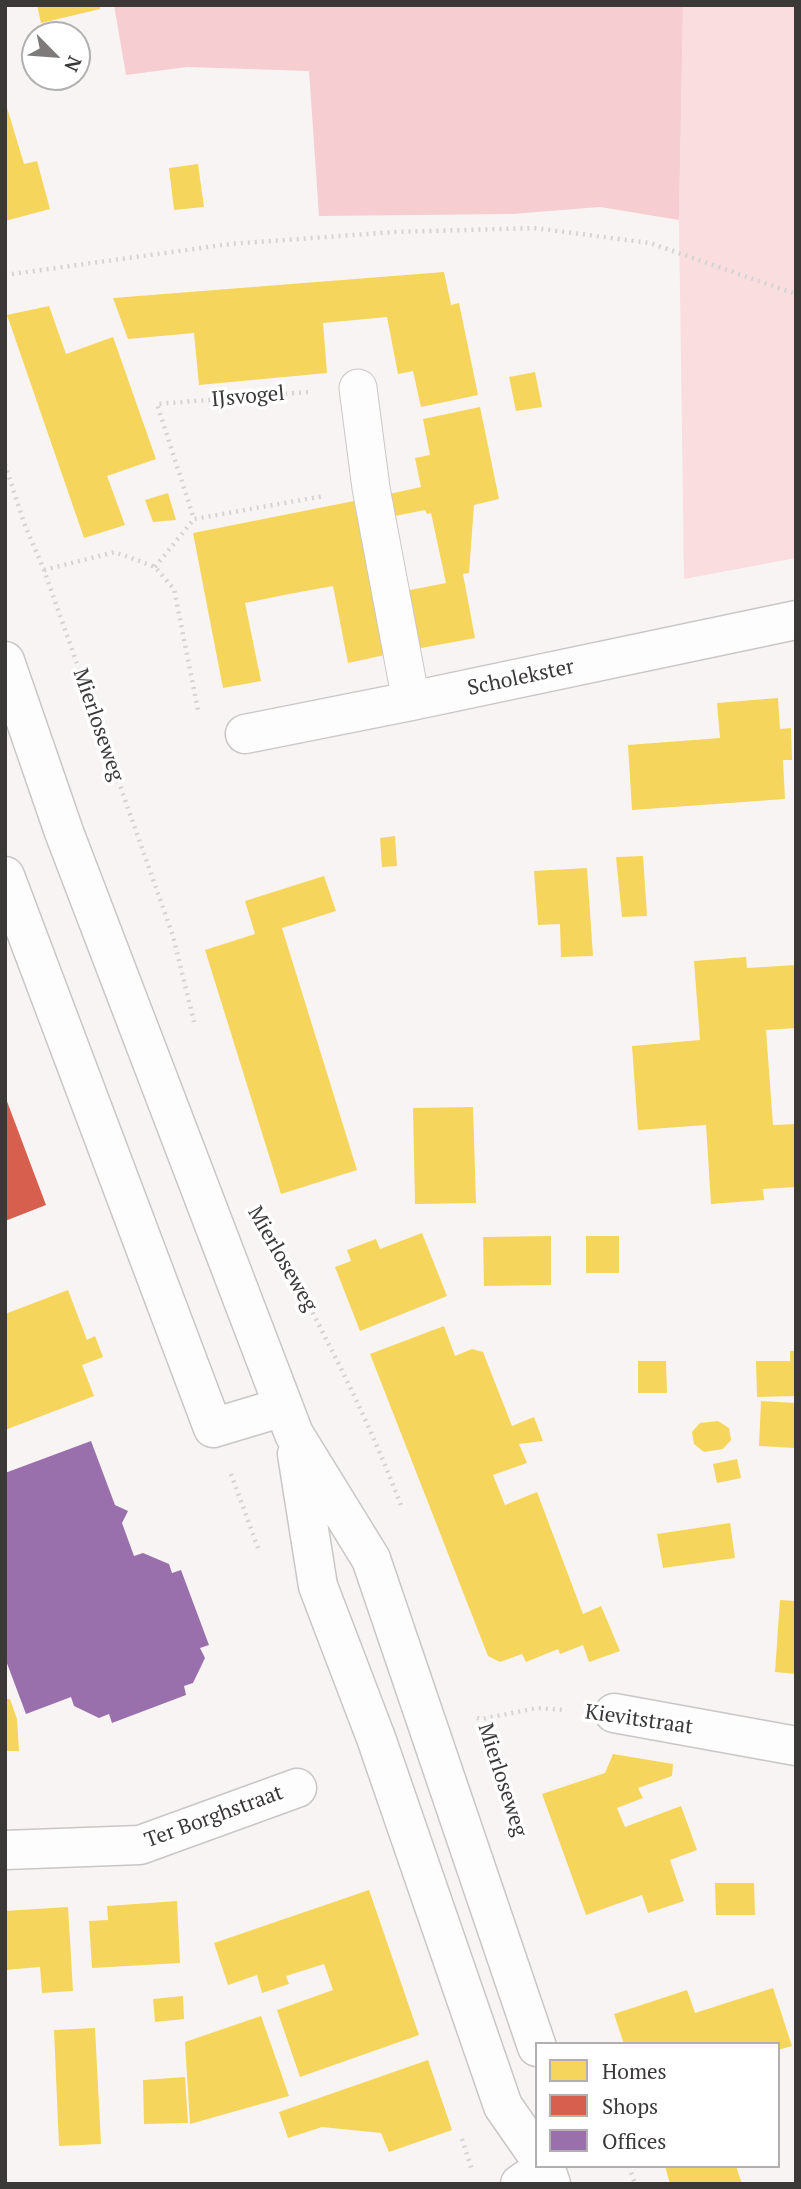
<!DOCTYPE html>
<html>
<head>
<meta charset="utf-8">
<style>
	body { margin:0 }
	#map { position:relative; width:801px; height:2189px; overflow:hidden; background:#f9f4f4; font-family:"PT Serif",serif }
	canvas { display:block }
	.frame { position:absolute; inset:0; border:7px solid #3b3838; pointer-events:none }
	.legend { position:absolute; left:535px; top:2042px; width:245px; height:126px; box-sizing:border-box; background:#fff; border:2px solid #b1afaf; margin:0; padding:9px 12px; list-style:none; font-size:21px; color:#3b3838 }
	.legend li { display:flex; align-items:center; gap:14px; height:35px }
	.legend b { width:35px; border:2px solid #b1afaf }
	.north { position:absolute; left:21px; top:21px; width:70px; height:70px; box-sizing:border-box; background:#fff; border:2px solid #b1afaf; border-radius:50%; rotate:115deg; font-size:19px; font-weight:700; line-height:28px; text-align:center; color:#3b3838 }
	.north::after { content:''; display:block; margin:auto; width:24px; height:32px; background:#7e7a7a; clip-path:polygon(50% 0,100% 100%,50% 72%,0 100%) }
</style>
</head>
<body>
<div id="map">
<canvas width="801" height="2189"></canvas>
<div class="frame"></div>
<ul class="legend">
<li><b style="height:19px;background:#f6d55c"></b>Homes</li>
<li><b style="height:19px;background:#d6604d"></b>Shops</li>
<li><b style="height:19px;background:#9970ab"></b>Offices</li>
</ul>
<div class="north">N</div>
</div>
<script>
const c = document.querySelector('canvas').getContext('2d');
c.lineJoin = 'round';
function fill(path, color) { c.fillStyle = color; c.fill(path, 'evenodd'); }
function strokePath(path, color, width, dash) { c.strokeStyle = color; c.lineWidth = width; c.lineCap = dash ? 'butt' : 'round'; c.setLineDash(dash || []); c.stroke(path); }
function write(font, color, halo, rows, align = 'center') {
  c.font = font + ' "PT Serif",serif'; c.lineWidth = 7; c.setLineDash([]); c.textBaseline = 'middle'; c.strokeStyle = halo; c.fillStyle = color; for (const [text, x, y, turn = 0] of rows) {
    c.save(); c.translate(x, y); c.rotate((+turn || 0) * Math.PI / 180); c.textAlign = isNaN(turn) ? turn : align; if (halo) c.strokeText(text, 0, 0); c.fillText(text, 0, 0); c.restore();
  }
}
fill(new Path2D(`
	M683,5H796V558L684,579L679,220Z`), '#f9dddf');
fill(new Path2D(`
	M114,5H683L679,220L600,207L512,214L319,216L309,71L187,67L126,75Z`), '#f6cdd0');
fill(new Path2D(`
	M37,5H100V9L41,23Z
	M5,101L24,164L37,161L50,209L5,221Z
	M198,164L204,207L174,210L169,168Z
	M444,272L451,305L459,303L478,395L421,407L413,371L398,374L387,317L323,323L327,373L199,385L194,333L128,339L113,298Z
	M49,306L66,354L113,337L156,459L107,476L125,525L84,538L7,315Z
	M535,372L542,407L516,411L509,377Z
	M480,407L499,499L474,505L469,573L463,574L475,638L416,649L405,591L446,583L431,513L427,514L425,510L390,517L385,495L421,487L415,458L430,455L423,419Z
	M168,493L176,520L153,522L145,500Z
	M354,501L385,655L348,663L333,586L289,594L245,603L261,681L223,688L193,533Z
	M778,698L780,729L791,728L792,760H783L785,799L632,810L628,745L720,738L717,703Z
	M395,836L397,866L382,867L380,838Z
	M643,856L647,916L622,917L616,857Z
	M587,868L593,956L561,957L560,924L538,925L534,871Z
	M324,876L336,911L282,928L357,1170L281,1194L205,950L255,934L245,901Z
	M746,957L747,968L796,965V1028L766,1030L773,1125L796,1124V1187L763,1189L764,1200L711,1204L706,1125L638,1130L632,1046L700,1040L694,961Z
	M473,1107L476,1203L415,1204L413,1108Z
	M422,1233L447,1296L360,1331L335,1267L351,1261L347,1250L376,1239L380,1249Z
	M551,1236V1285L484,1286L483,1237Z
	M586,1236H619V1273H586Z
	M68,1290L87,1340L95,1336L103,1357L82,1365L94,1396L5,1430V1314Z
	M444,1326L455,1356L472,1349L483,1352L512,1426L534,1417L543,1441L519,1444L527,1463L493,1475L505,1505L537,1492L583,1614L601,1606L620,1651L589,1662L583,1645L560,1654L558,1649L526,1662L522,1654L500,1662L488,1656L370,1354Z
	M790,1351H796V1396L757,1397L756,1361H790Z
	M638,1361H666L667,1393H638Z
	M761,1401L796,1403V1448L759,1446Z
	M718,1421L729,1428L731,1440L723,1449L704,1452L694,1444L692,1432L700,1423Z
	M737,1459L741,1478L717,1483L713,1464Z
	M730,1523L735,1558L663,1568L657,1534Z
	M780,1600L796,1601V1674L775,1672Z
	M5,1699H10L17,1719L19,1751H5Z
	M613,1754L673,1764L672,1776L638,1788L643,1798L617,1808L625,1827L681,1806L697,1850L670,1860L684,1901L648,1913L642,1895L586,1915L542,1794L605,1773Z
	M715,1883H754L755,1915H716Z
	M369,1890L419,2035L300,2077L277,2010L333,1990L324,1964L286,1976L289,1984L262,1993L257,1975L228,1985L214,1943Z
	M177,1901L180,1963L92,1968L89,1921L108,1920L107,1906Z
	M68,1907L73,1991L42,1993L40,1967L5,1970V1911Z
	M773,1988L792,2046L778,2050V2044H624L614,2014L687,1990L695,2013Z
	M183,1996L184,2019L155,2022L153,1999Z
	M261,2016L289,2096L190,2124L185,2042Z
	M95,2028L101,2144L59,2146L54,2030Z
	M428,2060L452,2130L389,2152L381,2133L322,2127L288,2138L279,2112Z
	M185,2077L188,2123L144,2124L143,2080Z
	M665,2166H736L742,2184H670Z`), '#f6d55c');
fill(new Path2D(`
	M5,1096L46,1205L5,1221Z`), '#d6604d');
fill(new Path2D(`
	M91,1441L115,1505L128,1511L122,1523L134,1556L143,1553L169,1564L172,1573L181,1570L209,1645L200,1648L205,1658L193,1683L184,1686L186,1695L112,1723L109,1714L99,1718L74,1706L71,1697L26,1714L5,1658V1473Z`), '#9970ab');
const pedestrian = new Path2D(`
	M358,388L371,488L411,701`);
const minor = new Path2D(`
	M245,734L411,701L796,620
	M5,876L213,1428L283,1407
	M614,1713L796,1746
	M5,1850L140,1845L297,1788
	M520,2184L545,2167`);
const secondary = new Path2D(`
	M5,661L64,832L294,1434L371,1559L537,2047
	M297,1454L318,1586L376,1738L503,2106L537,2155
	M545,2166L551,2184`);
strokePath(pedestrian, '#c9c6c6', 39);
strokePath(minor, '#c9c6c6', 41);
strokePath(secondary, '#c9c6c6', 41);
strokePath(new Path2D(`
	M5,275L230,244L395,232L534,228L650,243L796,294
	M308,392L157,404L194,519L324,496
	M5,464L24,523L44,570L173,936L194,1022
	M155,567L194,519
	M44,570L115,552L155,567L174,589L198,710L200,713
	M288,1270C303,1293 315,1317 327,1341C355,1395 380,1450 402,1508
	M231,1474L258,1548
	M477,1718L482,1719L537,1708L565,1710
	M462,2139L472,2170
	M629,2166L635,2184`), '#d4d4d4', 4.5, [2, 5]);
strokePath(pedestrian, '#fefdfd', 37);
strokePath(minor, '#fefdfd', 38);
strokePath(secondary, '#fefdfd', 38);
write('21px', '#3b3838', '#fff', [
	["IJsvogel",248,397,-5],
	["Scholekster",521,678,-12],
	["Mierloseweg",98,725,71],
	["Mierloseweg",282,1259,60],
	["Kievitstraat",639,1720,8],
	["Mierloseweg",502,1780,72],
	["Ter Borghstraat",214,1817,-20]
]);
</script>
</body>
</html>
